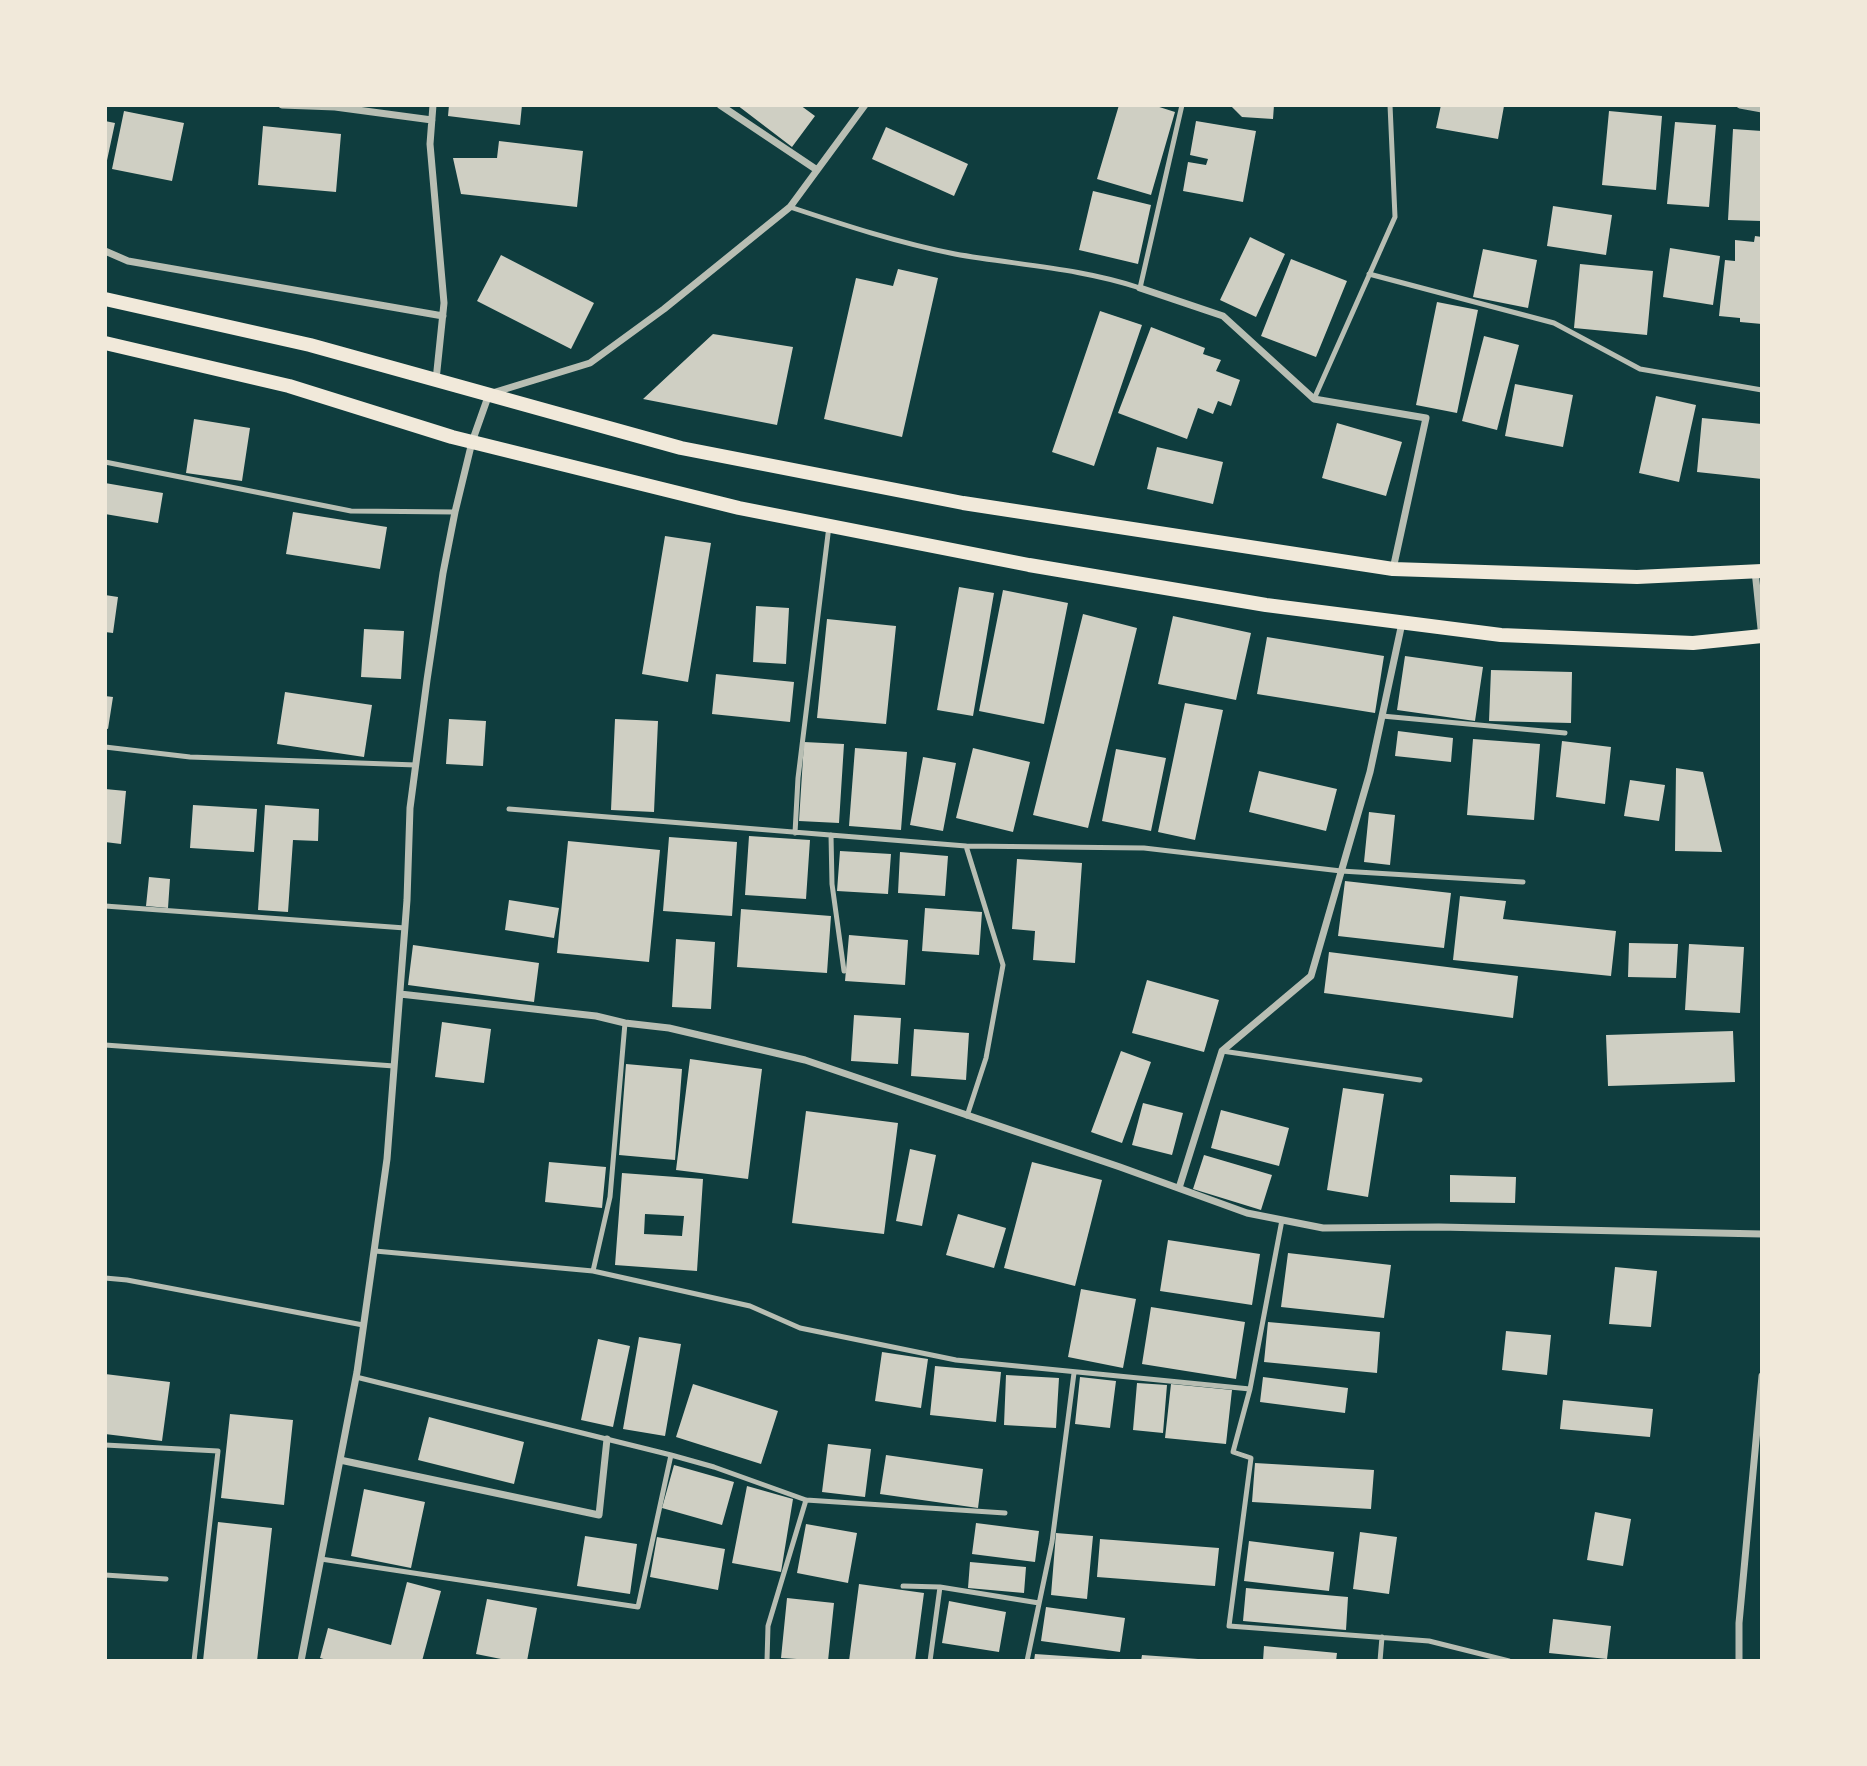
<!DOCTYPE html>
<html>
<head>
<meta charset="utf-8">
<style>
	body { margin:0 }
	#map { position:relative; width:1867px; height:1766px; overflow:hidden; background:#0f3d3e; font-family:Karla,sans-serif }
	canvas { display:block }
	.frame { position:absolute; inset:0; border:107px solid #f1e9da; pointer-events:none }
</style>
</head>
<body>
<div id="map">
<canvas width="1867" height="1766"></canvas>
<div class="frame"></div>
</div>
<script>
const c = document.querySelector('canvas').getContext('2d');
c.lineJoin = 'round';
function fill(path, color) { c.fillStyle = color; c.fill(path, 'evenodd'); }
function strokePath(path, color, width, dash) { c.strokeStyle = color; c.lineWidth = width; c.lineCap = dash ? 'butt' : 'round'; c.setLineDash(dash || []); c.stroke(path); }
fill(new Path2D(`
	M449,105H522L520,125L448,116Z
	M737,105H800L815,116L792,147Z
	M1119,105H1153L1175,112L1151,195L1097,179Z
	M1230,105H1274L1273,119L1242,117Z
	M1441,105L1504,106L1498,139L1436,128Z
	M124,111L184,123L172,181L112,169Z
	M1609,111L1662,116L1656,190L1602,185Z
	M105,121L115,123L106,165H105Z
	M1196,121L1256,131L1243,202L1183,191L1188,162L1206,165L1208,159L1190,155Z
	M1675,122L1716,125L1709,207L1667,204Z
	M263,126L341,134L336,192L258,185Z
	M886,127L968,164L954,196L872,159Z
	M1733,129L1762,131V221L1728,220Z
	M499,141L583,151L577,207L461,194L453,158H497Z
	M1093,191L1151,205L1138,264L1079,250Z
	M1553,206L1612,215L1606,255L1547,246Z
	M1755,236L1762,237V324L1740,322V318L1719,316L1725,260L1735,261V240L1754,242Z
	M1250,237L1285,254L1256,317L1220,300Z
	M1670,248L1720,256L1713,305L1663,297Z
	M1483,249L1537,260L1528,308L1473,297Z
	M501,255L594,303L571,349L477,301Z
	M1291,259L1347,281L1316,357L1261,336Z
	M1580,264L1653,271L1647,335L1574,328Z
	M898,269L938,278L902,437L824,419L856,278L893,286Z
	M1437,302L1478,310L1457,413L1416,405Z
	M1100,311L1142,325L1094,466L1052,452Z
	M1151,327L1205,348L1203,354L1221,360L1216,371L1240,380L1231,406L1218,401L1213,414L1198,408L1187,439L1118,413Z
	M713,334L793,347L777,425L643,399Z
	M1484,336L1519,345L1497,430L1462,421Z
	M1515,384L1573,395L1563,447L1505,436Z
	M1656,396L1696,405L1679,482L1639,473Z
	M1702,418L1762,424V479L1697,472Z
	M194,419L250,428L242,481L186,473Z
	M1337,423L1402,442L1386,496L1322,478Z
	M1157,447L1223,462L1213,504L1147,489Z
	M105,483L163,493L158,523L105,514Z
	M293,512L387,527L380,569L286,554Z
	M665,536L711,543L688,682L642,674Z
	M959,587L994,593L973,716L937,710Z
	M1003,590L1068,603L1044,724L979,711Z
	M105,595L118,597L113,633L105,632Z
	M756,606L789,608L786,664L753,662Z
	M1083,614L1137,628L1088,828L1033,815Z
	M1173,616L1251,633L1236,700L1158,684Z
	M827,619L896,626L886,724L817,718Z
	M364,629L404,631L401,679L361,677Z
	M1267,637L1384,656L1375,713L1257,694Z
	M1405,656L1483,667L1475,721L1397,710Z
	M1491,670L1572,672L1571,723L1489,721Z
	M716,674L794,682L790,722L712,714Z
	M285,692L372,705L364,757L277,744Z
	M105,696L113,697L108,729L105,728Z
	M1185,703L1223,710L1195,840L1158,832Z
	M449,719L486,721L483,766L446,764Z
	M615,719L658,721L654,812L611,810Z
	M1398,731L1453,738L1451,762L1395,756Z
	M1473,739L1540,744L1534,820L1467,815Z
	M1562,741L1611,747L1605,804L1556,797Z
	M804,742L844,744L839,823L799,821Z
	M855,748L907,752L901,830L849,826Z
	M973,748L1030,762L1013,832L956,818Z
	M1116,749L1166,758L1151,831L1102,821Z
	M923,757L956,763L943,831L910,825Z
	M1676,768L1703,772L1722,852L1675,851Z
	M1259,771L1337,789L1326,831L1249,812Z
	M1630,780L1665,785L1659,821L1624,816Z
	M105,789L126,791L121,844L105,842Z
	M193,805L257,809L254,852L190,848Z
	M265,805L319,809L318,841L293,840L288,912L258,910Z
	M1369,812L1395,815L1390,865L1364,862Z
	M749,836L810,840L806,899L745,895Z
	M669,837L737,842L732,916L663,911Z
	M568,841L660,850L649,962L557,953Z
	M840,851L891,854L888,894L837,891Z
	M900,852L948,856L945,896L898,893Z
	M1017,859L1082,863L1075,963L1033,960L1035,931L1012,929Z
	M149,877L170,879L168,908L146,906Z
	M1345,881L1451,893L1444,948L1338,936Z
	M1460,896L1506,901L1503,919L1616,931L1611,976L1453,960Z
	M509,900L559,908L554,938L505,930Z
	M925,908L982,912L979,955L922,951Z
	M741,909L831,916L827,973L737,967Z
	M849,935L908,940L905,985L845,981Z
	M676,939L715,942L711,1009L672,1007Z
	M1629,943L1678,944L1676,978L1628,977Z
	M1689,944L1744,947L1740,1013L1685,1010Z
	M413,945L539,963L534,1002L408,985Z
	M1329,952L1518,976L1513,1018L1324,993Z
	M1147,980L1219,1000L1204,1052L1132,1033Z
	M854,1015L901,1018L898,1064L851,1061Z
	M442,1022L491,1029L484,1083L435,1077Z
	M914,1029L969,1033L966,1080L911,1076Z
	M1733,1031L1735,1082L1608,1086L1606,1035Z
	M1121,1051L1151,1062L1122,1143L1091,1132Z
	M690,1059L762,1069L748,1179L676,1170Z
	M626,1064L682,1069L675,1160L619,1155Z
	M1343,1088L1384,1094L1368,1197L1327,1190Z
	M1143,1103L1183,1113L1172,1155L1132,1145Z
	M1221,1110L1289,1128L1279,1166L1211,1148Z
	M806,1111L898,1123L884,1234L792,1223Z
	M910,1149L936,1155L922,1226L896,1221Z
	M1204,1155L1272,1175L1261,1210L1193,1189Z
	M549,1162L606,1167L602,1208L545,1202Z
	M1032,1162L1102,1180L1075,1286L1004,1268Z
	M622,1173L703,1179L697,1271L615,1265ZM645,1214L684,1216L682,1236L644,1234Z
	M1450,1175L1516,1177L1515,1203L1450,1202Z
	M958,1214L1006,1228L994,1268L946,1255Z
	M1168,1240L1260,1254L1252,1305L1160,1291Z
	M1288,1253L1391,1265L1384,1318L1281,1307Z
	M1615,1267L1657,1271L1651,1327L1609,1324Z
	M1081,1289L1136,1299L1123,1368L1068,1357Z
	M1151,1307L1245,1322L1236,1379L1142,1364Z
	M1268,1322L1380,1332L1377,1373L1264,1362Z
	M1506,1331L1551,1335L1547,1375L1502,1370Z
	M639,1337L681,1344L665,1436L623,1429Z
	M598,1339L630,1346L613,1427L581,1420Z
	M882,1352L928,1359L921,1408L875,1401Z
	M935,1366L1001,1372L996,1422L930,1415Z
	M105,1374L170,1382L162,1441L105,1434Z
	M1006,1375L1059,1378L1056,1428L1004,1425Z
	M1080,1377L1116,1381L1110,1428L1075,1424Z
	M1263,1377L1348,1388L1345,1413L1260,1402Z
	M1137,1383L1167,1385L1163,1433L1133,1430Z
	M693,1384L778,1411L761,1464L676,1437Z
	M1171,1384L1232,1390L1226,1444L1165,1438Z
	M1563,1400L1653,1409L1650,1437L1560,1429Z
	M230,1414L293,1420L284,1505L221,1498Z
	M429,1417L524,1442L514,1484L418,1460Z
	M828,1444L871,1449L865,1497L822,1492Z
	M886,1455L983,1469L978,1508L880,1494Z
	M1255,1463L1374,1470L1371,1509L1252,1502Z
	M674,1465L734,1482L722,1525L662,1508Z
	M747,1486L793,1499L781,1572L732,1563Z
	M364,1489L425,1502L411,1568L351,1556Z
	M1595,1512L1631,1519L1623,1566L1587,1560Z
	M218,1522L272,1528L257,1661H203Z
	M976,1523L1039,1531L1035,1562L972,1554Z
	M806,1524L857,1533L848,1583L797,1573Z
	M1360,1532L1397,1537L1389,1594L1353,1589Z
	M1056,1533L1093,1536L1087,1599L1051,1595Z
	M585,1536L637,1544L630,1594L577,1586Z
	M657,1537L725,1549L718,1590L650,1577Z
	M1100,1539L1219,1548L1215,1586L1097,1577Z
	M1249,1541L1334,1552L1329,1591L1244,1581Z
	M970,1562L1026,1567L1024,1593L968,1588Z
	M407,1582L441,1591L422,1661H331L320,1658L328,1628L391,1645Z
	M859,1584L924,1593L915,1661H849Z
	M1246,1588L1348,1597L1346,1630L1243,1621Z
	M787,1598L834,1603L828,1661L781,1658Z
	M487,1599L537,1608L527,1661H511L476,1654Z
	M949,1601L1006,1612L999,1652L942,1643Z
	M1046,1607L1125,1618L1120,1652L1041,1641Z
	M1553,1619L1611,1626L1607,1659L1549,1653Z
	M1264,1646L1337,1653L1336,1661H1263Z
	M1035,1654L1108,1659V1661H1034Z
	M1142,1655L1198,1659V1661H1141Z`), '#cfcfc3');
strokePath(new Path2D(`
	M790,207C844,225 899,243 955,254C1017,265 1080,268 1140,288L1182,105
	M1369,274L1554,323L1640,369L1762,390
	M1314,399L1395,217L1390,105
	M105,462L351,511L455,512
	M1382,716L1565,733
	M105,747L190,757L416,765
	M509,809L966,846L1144,848L1341,871L1523,882
	M795,833L798,778L829,526
	M831,835L832,884L844,971
	M966,846L1003,965L986,1058L967,1116
	M105,906L405,928
	M105,1045L394,1066
	M1222,1051L1420,1080
	M1282,1220L1250,1389L1233,1452L1251,1458L1229,1626L1429,1641L1509,1661
	M375,1251L593,1271L750,1306L800,1328L956,1360L1250,1389
	M593,1271L610,1197L625,1023
	M105,1278L127,1280L363,1325
	M356,1377L671,1455L714,1467L806,1500L1005,1513
	M105,1445L218,1451L194,1661
	M321,1559L638,1607L671,1455
	M105,1575L166,1579
	M903,1586L940,1587L1039,1603
	M767,1661L768,1626L806,1500
	M930,1661L940,1587
	M1027,1661L1052,1542L1074,1373
	M1380,1661L1382,1637`), '#b8beb3', 5);
strokePath(new Path2D(`
	M282,105L335,107L432,120
	M433,105L430,144L444,303L436,380
	M720,105L817,170
	M1740,105L1762,109
	M105,251L128,261L443,316
	M1140,288L1223,316L1314,399L1426,418L1393,569
	M1755,571L1762,638
	M400,994L596,1016L625,1023L669,1028L805,1060L1120,1167L1247,1213L1323,1228L1439,1227L1762,1234
	M1179,1188L1222,1051L1311,976L1370,772L1402,623
	M340,1460L599,1515L607,1439
	M301,1661L357,1372L387,1159L407,900L410,808L427,680L443,573L455,512L472,442L489,394L590,363L664,309L790,207L865,105
	M1739,1661V1623L1762,1376`), '#b8beb3', 7);
strokePath(new Path2D(`
	M105,299L310,345L681,448L963,503L1393,569L1637,577L1762,571
	M105,343L289,386L452,437L739,508L1029,565L1266,605L1501,635L1693,643L1762,636`), '#f1e9da', 14);
</script>
</body>
</html>
